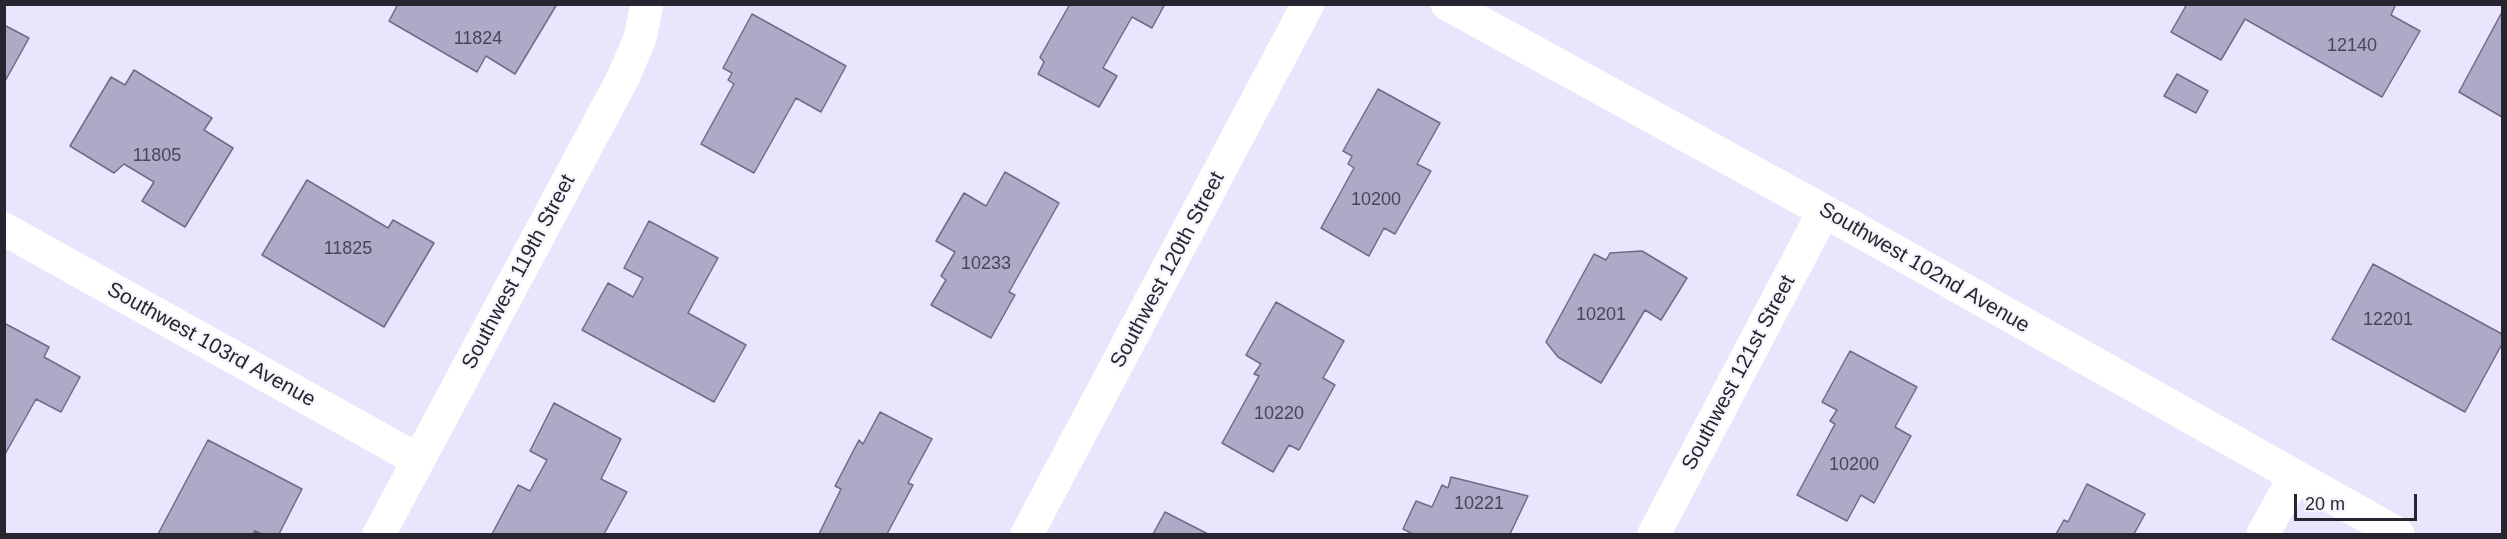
<!DOCTYPE html>
<html>
<head>
<meta charset="utf-8">
<style>
	body { margin:0 }
	#map { position:relative; width:2507px; height:539px; overflow:hidden; background:#e8e5fd; font-family:Helvetica,sans-serif }
	canvas { display:block }
	.frame { position:absolute; inset:0; border:6px solid #272530; pointer-events:none }
	.scale { position:absolute; left:2294px; top:494px; width:123px; height:27px; box-sizing:border-box; border:3px solid #272530; border-top:0; padding-left:8px; font-size:18px; line-height:21px; white-space:nowrap; color:#272530; -webkit-text-stroke:4px #f5f5fb; paint-order:stroke }
</style>
</head>
<body>
<div id="map">
<canvas width="2507" height="539"></canvas>
<div class="frame"></div>
<div class="scale">20 m</div>
</div>
<script>
const c = document.querySelector('canvas').getContext('2d');
c.lineJoin = 'round';
function fill(path, color) { c.fillStyle = color; c.fill(path, 'evenodd'); }
function strokePath(path, color, width, dash) { c.strokeStyle = color; c.lineWidth = width; c.lineCap = dash ? 'butt' : 'round'; c.setLineDash(dash || []); c.stroke(path); }
function write(font, color, halo, rows, align = 'center') {
  c.font = font + ' Helvetica,sans-serif'; c.lineWidth = 4.5; c.setLineDash([]); c.textBaseline = 'middle'; c.strokeStyle = halo; c.fillStyle = color; for (const [text, x, y, turn = 0] of rows) {
    c.save(); c.translate(x, y); c.rotate((+turn || 0) * Math.PI / 180); c.textAlign = isNaN(turn) ? turn : align; if (halo) c.strokeText(text, 0, 0); c.fillText(text, 0, 0); c.restore();
  }
}
const building = new Path2D(`
	M398,4H557L515,74L486,56L477,72L389,21Z
	M1070,4H1165L1152,28L1132,17L1103,68L1117,76L1099,107L1038,74L1044,62L1040,57Z
	M2187,4H2396L2391,15L2420,31L2382,97L2245,19L2221,60L2171,32Z
	M2502,12V117L2459,92Z
	M752,14L846,66L821,112L796,98L754,173L701,144L734,84L728,80L732,73L723,68Z
	M4,25L29,38L4,83Z
	M134,70L212,118L204,130L233,148L185,227L142,201L154,182L124,164L114,173L70,146L111,77L125,85Z
	M2177,74L2208,91L2196,113L2164,96Z
	M1378,89L1440,123L1417,164L1431,171L1395,234L1384,228L1369,256L1321,228L1354,168L1348,164L1352,156L1343,151Z
	M1005,172L1059,203L1009,292L1015,295L991,338L931,305L946,280L941,276L955,252L936,241L964,193L986,206Z
	M307,180L388,228L393,220L434,243L384,327L262,255Z
	M649,221L718,258L688,313L746,345L714,402L582,330L608,283L633,297L643,278L624,268Z
	M1642,251L1687,278L1661,320L1645,310L1601,383L1558,357L1546,342L1594,254L1606,260L1610,253Z
	M2373,264L2502,334V344L2465,412L2332,339Z
	M1276,302L1344,341L1323,378L1335,385L1299,450L1289,445L1273,472L1222,443L1259,376L1254,374L1261,364L1246,355Z
	M4,323L49,347L44,357L80,377L61,412L36,399L4,456Z
	M1850,351L1917,387L1895,427L1911,436L1874,503L1861,495L1847,521L1797,495L1835,424L1830,421L1837,410L1822,402Z
	M554,403L621,439L601,479L627,492L604,534H492L518,485L530,491L547,460L530,451Z
	M880,412L932,439L908,483L913,485L887,534H819L841,489L835,486L859,440L863,444Z
	M208,440L302,489L279,534H262L255,531L253,534H158Z
	M1451,477L1528,496L1510,534H1413L1403,529L1416,501L1432,507L1442,485L1448,488Z
	M2087,484L2145,514L2134,534H2056L2064,520L2068,522Z
	M1165,512L1208,534H1153Z`);
fill(building, '#adaac7');
strokePath(building, '#6f6b86', 1.5);
strokePath(new Path2D(`
	M1447,4L1824,211L2398,534
	M4,229L418,460
	M379,534L623,78L640,38L647,4
	M1027,534L1308,4
	M1654,534L1824,211
	M2263,534L2294,478`), '#fff', 33);
write('18px', '#484656', null, [
	["11824",478,39],
	["12140",2352,46],
	["11805",157,156],
	["10200",1376,200],
	["11825",348,249],
	["10233",986,264],
	["10201",1601,315],
	["12201",2388,320],
	["10220",1279,414],
	["10200",1854,465],
	["10221",1479,504]
]);
write('21px', '#272530', '#f5f5fb', [
	["Southwest 102nd Avenue",1924,268,30],
	["Southwest 120th Street",1168,270,-62],
	["Southwest 119th Street",519,272,-62],
	["Southwest 103rd Avenue",211,345,29],
	["Southwest 121st Street",1739,373,-62]
]);
</script>
</body>
</html>
